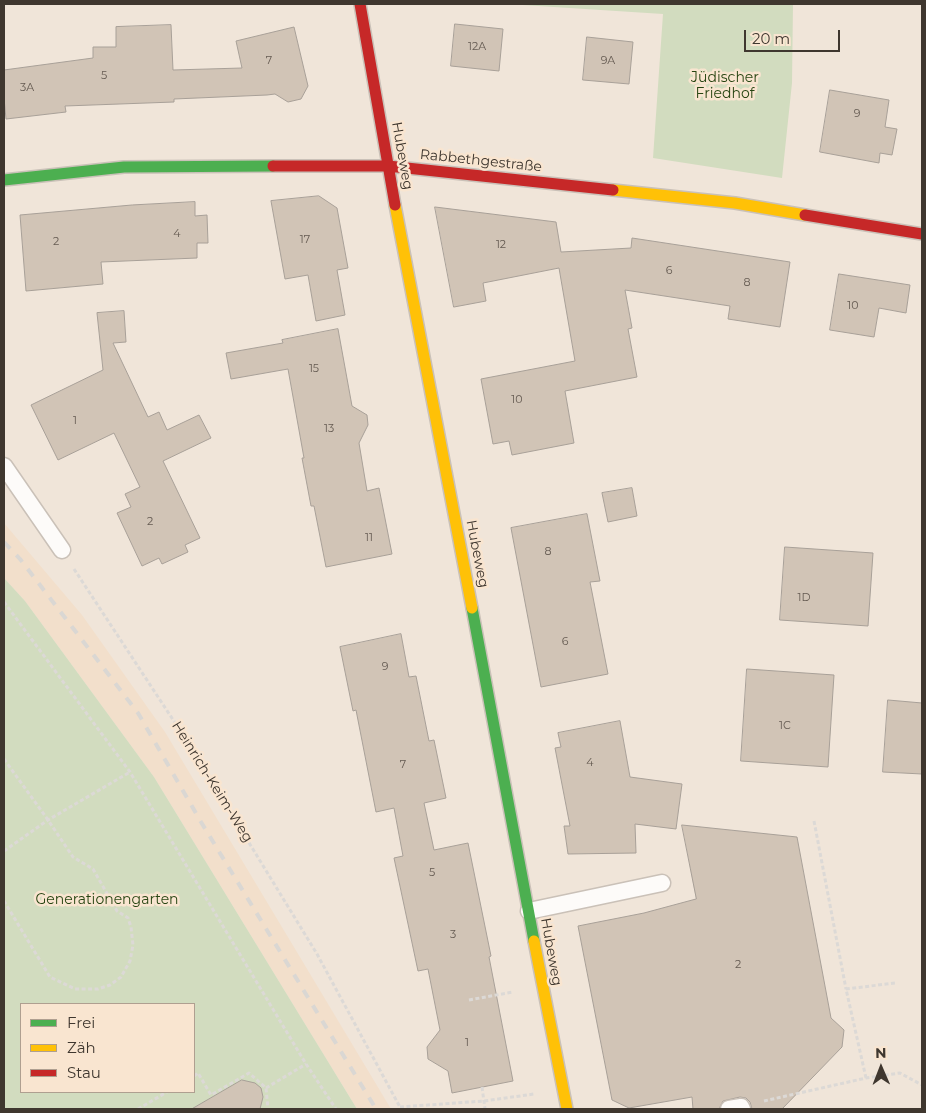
<!DOCTYPE html>
<html>
<head>
<meta charset="utf-8">
<style>
	body { margin:0 }
	#map { position:relative; width:926px; height:1113px; overflow:hidden; background:#f0e5d9; font-family:Montserrat,sans-serif }
	canvas { display:block }
	.frame { position:absolute; inset:0; border:5px solid #3f372f; pointer-events:none }
	.legend { position:absolute; left:20px; top:1003px; width:175px; height:90px; box-sizing:border-box; background:#f9e5d0; border:1px solid #af9f90; margin:0; padding:6px 9px; list-style:none; font-size:15px; color:#3f372f }
	.legend li { display:flex; align-items:center; gap:10px; height:25px }
	.legend b { width:25px; border:1px solid #af9f90 }
	.north { position:absolute; left:856px; top:1043px; width:50px; height:50px; -webkit-text-stroke:4px #f9e5d0; paint-order:stroke; rotate:359deg; font-size:14px; font-weight:700; line-height:20px; text-align:center; color:#3f372f }
	.north::after { content:''; display:block; margin:auto; width:18px; height:22px; background:#3f372f; clip-path:polygon(50% 0,100% 100%,50% 72%,0 100%) }
	.scale { position:absolute; left:744px; top:30px; width:96px; height:22px; box-sizing:border-box; border:2px solid #3f372f; border-top:0; padding-left:6px; font-size:15px; line-height:18px; white-space:nowrap; color:#3f372f; -webkit-text-stroke:4px #f9e5d0; paint-order:stroke }
</style>
</head>
<body>
<div id="map">
<canvas width="926" height="1113"></canvas>
<div class="frame"></div>
<ul class="legend">
<li><b style="height:6px;background:#4caf50"></b>Frei</li>
<li><b style="height:6px;background:#ffc107"></b>Zäh</li>
<li><b style="height:6px;background:#c62828"></b>Stau</li>
</ul>
<div class="north">N</div>
<div class="scale">20 m</div>
</div>
<script>
const c = document.querySelector('canvas').getContext('2d');
c.lineJoin = 'round';
function fill(path, color) { c.fillStyle = color; c.fill(path, 'evenodd'); }
function strokePath(path, color, width, dash) { c.strokeStyle = color; c.lineWidth = width; c.lineCap = dash ? 'butt' : 'round'; c.setLineDash(dash || []); c.stroke(path); }
function write(font, color, halo, rows, align = 'center') {
  c.font = font + ' Montserrat,sans-serif'; c.lineWidth = 5; c.setLineDash([]); c.textBaseline = 'middle'; c.strokeStyle = halo; c.fillStyle = color; for (const [text, x, y, turn = 0] of rows) {
    c.save(); c.translate(x, y); c.rotate((+turn || 0) * Math.PI / 180); c.textAlign = isNaN(turn) ? turn : align; if (halo) c.strokeText(text, 0, 0); c.fillText(text, 0, 0); c.restore();
  }
}
fill(new Path2D(`
	M4,523L82,615L165,732L391,1109H357L154,777L25,601L4,578Z`), '#f2dfcb');
fill(new Path2D(`
	M507,4H793L792,83L782,178L653,158L663,14Z
	M4,578L25,601L154,777L357,1109H4ZM21,1004H194V1092H21Z`), '#d2dcbf');
const building = new Path2D(`
	M455,24L503,29L499,71L451,66Z
	M171,25L173,70L242,68L236,41L294,27L308,86L301,99L288,102L275,94L267,95L174,99V102L65,106L66,112L6,119L4,98V70L93,58V47H116V27Z
	M587,37L633,42L629,84L583,80Z
	M830,90L889,100L885,127L897,129L892,155L880,153L879,163L820,152Z
	M319,196L337,208L348,268L337,270L345,315L316,321L308,275L285,279L271,201Z
	M195,202V216L207,215L208,243H197V258L101,262L103,284L26,291L20,215L132,205Z
	M435,207L556,222L561,252L631,248L632,238L790,262L780,327L728,319L730,306L625,290L632,328L628,329L637,377L565,391L574,443L512,455L509,441L493,444L481,379L575,361L559,268L483,283L486,301L454,307Z
	M839,274L910,285L906,313L879,308L874,337L830,330Z
	M124,311L126,342L113,343L148,417L159,412L167,430L199,415L211,438L163,461L200,538L185,545L188,552L162,564L159,558L142,566L117,513L131,507L125,494L140,487L114,433L58,460L31,405L103,370L97,313Z
	M338,329L352,406L367,415L368,425L359,443L367,491L379,488L392,554L326,567L314,506H311L302,458H304L288,369L231,379L226,353L283,343L282,340Z
	M632,488L637,516L608,522L602,493Z
	M587,514L600,581L590,582L608,674L541,687L511,528Z
	M785,547L873,553L868,626L780,620Z
	M401,634L409,677L416,676L429,741L434,740L446,798L424,803L434,850L468,843L491,956L489,957L513,1081L452,1093L448,1071L428,1059L427,1047L440,1030L428,969L418,971L394,858L403,856L394,808L376,812L356,710L353,711L340,647Z
	M747,669L834,675L828,767L741,761Z
	M888,700L922,703V774L883,772Z
	M620,721L630,777L682,784L676,829L635,824L636,853L568,854L564,826H570L555,748L561,747L558,733Z
	M682,825L797,837L831,1018L844,1030L842,1047L782,1109H752L750,1102L746,1098L740,1097L723,1101L719,1109H693L692,1097L629,1108L612,1100L578,926L644,913L696,899Z
	M242,1080L255,1083L261,1088L263,1097L260,1109H192Z`);
fill(building, '#d1c4b6');
strokePath(building, '#a8a098', 1);
const lane = new Path2D(`
	M4,466L62,550
	M529,911L662,883
	M729,1109L741,1107L742,1109`);
const fast = new Path2D(`
	M4,180L124,167L273,166
	M472,608L534,941`);
const slow = new Path2D(`
	M613,190L735,203L805,215
	M395,205L472,608
	M534,941L567,1109`);
const jam = new Path2D(`
	M360,4L395,205
	M273,166H388L613,190
	M805,215L922,234`);
strokePath(lane, '#cac1b8', 19);
strokePath(fast, '#cac1b8', 14);
strokePath(slow, '#cac1b8', 14);
strokePath(jam, '#cac1b8', 14);
strokePath(new Path2D(`
	M74,569L185,738L317,954L401,1109
	M4,602L130,772L306,1064L336,1109
	M4,759L48,820L73,857L93,869L117,911L128,918L131,927L133,945L130,961L121,977L110,985L98,989H75L50,977L4,901
	M814,821L846,989
	M4,851L48,820L130,772
	M469,1000L513,992
	M194,1076L198,1073L211,1095L249,1073L266,1088L268,1109
	M866,1078L846,989L895,983
	M482,1087L485,1109
	M266,1088L306,1064
	M764,1101L866,1078L900,1073L922,1085
	M400,1107L484,1101L534,1094
	M138,1109L167,1092`), '#dcd9d6', 3, [4, 2.5]);
strokePath(lane, '#fdfbf9', 16);
strokePath(fast, '#4caf50', 11);
strokePath(slow, '#ffc107', 11);
strokePath(jam, '#c62828', 11);
strokePath(new Path2D(`
	M4,542L20,559L138,713L201,822L376,1109`), '#dad7d3', 4, [9, 9]);
write('11px', '#645a51', null, [
	["12A",477,47],
	["7",269,61],
	["9A",608,61],
	["5",104,76],
	["3A",27,88],
	["9",857,114],
	["4",177,234],
	["17",305,240],
	["2",56,242],
	["12",501,245],
	["6",669,271],
	["8",747,283],
	["10",853,306],
	["15",314,369],
	["10",517,400],
	["1",75,421],
	["13",329,429],
	["2",150,522],
	["11",369,538],
	["8",548,552],
	["1D",804,598],
	["6",565,642],
	["9",385,667],
	["1C",785,726],
	["4",590,763],
	["7",403,765],
	["5",432,873],
	["3",453,935],
	["2",738,965],
	["1",467,1043]
]);
write('14px', '#274512', '#f9e5d0', [
	["Jüdischer",725,78],
	["Friedhof",725,94],
	["Generationengarten",107,900]
]);
write('14px', '#3f372f', '#f9e5d0', [
	["Hubeweg",402,156,80],
	["Rabbethgestraße",481,161,6],
	["Hubeweg",477,554,79],
	["Heinrich-Keim-Weg",212,782,58],
	["Hubeweg",551,952,80]
]);
</script>
</body>
</html>
